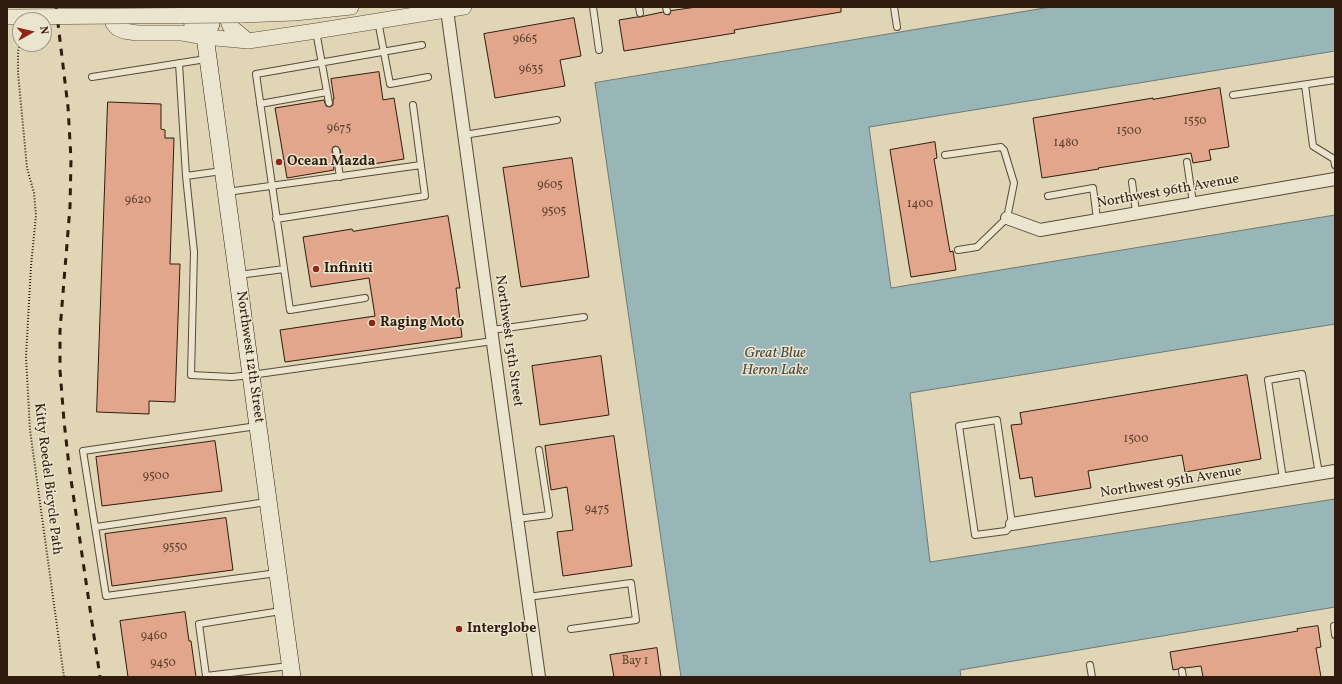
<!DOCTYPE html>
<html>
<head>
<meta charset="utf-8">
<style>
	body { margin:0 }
	#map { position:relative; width:1342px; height:684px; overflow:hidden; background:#e0d5b4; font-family:Vollkorn,serif }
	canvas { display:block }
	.frame { position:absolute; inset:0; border:8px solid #2f1c0e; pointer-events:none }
	.north { position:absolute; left:12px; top:12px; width:40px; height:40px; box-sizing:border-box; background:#ebe4ce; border:1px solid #a09481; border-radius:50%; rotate:82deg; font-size:11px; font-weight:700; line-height:16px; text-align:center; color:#2f1c0e }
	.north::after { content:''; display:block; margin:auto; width:14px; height:18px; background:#8f2418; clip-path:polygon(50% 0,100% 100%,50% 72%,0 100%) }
</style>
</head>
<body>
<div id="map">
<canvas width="1342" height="684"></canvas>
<div class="frame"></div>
<div class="north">N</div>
</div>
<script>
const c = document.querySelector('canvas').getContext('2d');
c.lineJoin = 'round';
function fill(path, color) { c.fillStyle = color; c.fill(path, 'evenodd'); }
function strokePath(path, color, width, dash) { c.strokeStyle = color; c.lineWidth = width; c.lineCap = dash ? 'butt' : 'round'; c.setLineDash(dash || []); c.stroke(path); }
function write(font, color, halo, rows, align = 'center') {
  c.font = font + ' Vollkorn,serif'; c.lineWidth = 3; c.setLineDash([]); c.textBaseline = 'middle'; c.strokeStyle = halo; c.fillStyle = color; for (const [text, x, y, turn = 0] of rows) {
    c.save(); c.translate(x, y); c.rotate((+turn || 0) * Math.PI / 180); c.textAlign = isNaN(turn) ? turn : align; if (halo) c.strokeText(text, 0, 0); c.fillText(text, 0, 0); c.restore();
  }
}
const water = new Path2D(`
	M1051,7H1335V51L869,127L891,288L1335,215V324L910,393L930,562L1335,499V607L960,670L961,677H681L595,83Z`);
fill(water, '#98b6b8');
strokePath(water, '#6e7874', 1);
const building = new Path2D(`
	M697,7H841V12L734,30L735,33L624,51L619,20L637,17H640L644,16L663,12L668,15L670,14L671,11Z
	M574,18L581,56L560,60L565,86L495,98L484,34Z
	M379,72L383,100L394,98L404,159L367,165L366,158L342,162L340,149L336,146L333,147L332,150L334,170L287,178L275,108L324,100L326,106L330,107L333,105V99H334L331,79Z
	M1220,88L1229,147L1209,150L1211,160L1193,163L1191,153L1098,168L1099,169L1042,178L1033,118L1153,98V99Z
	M108,102L161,104V129L165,130V138H174L170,264H180L175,402L149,401V414L97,412Z
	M935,142L937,158L934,159L950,252L953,251L956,270L911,277L890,150Z
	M572,158L589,277L521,287L503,168Z
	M448,216L460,288H456L462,337L285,362L280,330L375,316L369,278L311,287L303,237L352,229L353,231Z
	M601,356L609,415L540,425L532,366Z
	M1247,375L1261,459L1185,472L1182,455L1088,471L1091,488L1035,497L1032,477L1020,479L1011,425L1022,424L1020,413Z
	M614,436L632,566L563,576L557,532L573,530L567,487L551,490L545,446Z
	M215,441L222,491L102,506L96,457Z
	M226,518L233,570L112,586L105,534Z
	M185,612L189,641H191L196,677H128L120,621Z
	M1318,626L1321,647L1316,648L1321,677H1203L1201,666L1185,668L1182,667L1178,669L1173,670L1170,652L1298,631L1297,629Z
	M657,648L661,677H614L610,655Z`);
fill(building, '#e1a68b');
strokePath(building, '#2f1c0e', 1);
const service = new Path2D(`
	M593,7L599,50
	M639,7L640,13
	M666,7L667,11
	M894,7L897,27
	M378,21L390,84L428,77
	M179,63L186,176
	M92,77L206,59
	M1305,85L1313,146L1334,159L1335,165
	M327,92L329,103
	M1233,95L1335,80
	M260,104L327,92L316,31
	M464,135L557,120
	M336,150L340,177
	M945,155L1001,147L1004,150L1014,183L1007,218L977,247L958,250
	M1187,162L1193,203
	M222,171L186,176L194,252L191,375L232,377L251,375L493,341
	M1132,182L1136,212
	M227,192L421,165
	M1048,196L1093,188L1097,219
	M276,219L425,196L413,105
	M239,275L284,269
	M365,298L290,310L256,74L422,45
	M492,330L584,317
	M997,420L1012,524L1006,531L975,535L959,426Z
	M257,426L83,451L106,596L277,573
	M1283,479L1268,380L1302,374L1319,474
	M517,519L549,515L539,450
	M96,527L267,502
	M528,597L631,583L636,620L571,629
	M281,611L199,624L206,676L289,666
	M1334,626L1335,635
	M1090,665L1092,677
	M1182,671L1183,677`);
const minor = new Path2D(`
	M447,10L539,677
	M1007,218L1040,230L1335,179
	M1012,524L1335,471`);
const tertiary = new Path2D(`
	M108,7L113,23L117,28L124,31L137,33H182L205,37L248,41L316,31L464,7
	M223,7L230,26L248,41
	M241,15L295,13L351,7`);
const secondary = new Path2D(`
	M191,7L193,26L205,37
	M209,7L211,24L205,37L208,58L292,677`);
strokePath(service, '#5b4a38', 8);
strokePath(minor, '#5b4a38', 14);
strokePath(tertiary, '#5b4a38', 16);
strokePath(secondary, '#2f1c0e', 18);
strokePath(new Path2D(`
	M20,44L18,51V73L27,168L34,193L36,215L31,266L26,357L30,430L64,677`), '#2f1c0e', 2, [1, 2]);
strokePath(service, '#ebe4ce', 6);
strokePath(minor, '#ebe4ce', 12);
strokePath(tertiary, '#ebe4ce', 15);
strokePath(secondary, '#ebe4ce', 17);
strokePath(new Path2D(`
	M56,7L68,107L71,159L70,207L60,330V370L64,421L69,466L100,677`), '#2f1c0e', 3, [7, 7]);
const tertiaryBridge = new Path2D(`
	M7,17L241,15`);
strokePath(tertiaryBridge, '#5b4a38', 16, []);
strokePath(tertiaryBridge, '#ebe4ce', 15);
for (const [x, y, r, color] of [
	[279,162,4,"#8f2418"],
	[316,269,4,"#8f2418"],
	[372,323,4,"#8f2418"],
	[459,629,4,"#8f2418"]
]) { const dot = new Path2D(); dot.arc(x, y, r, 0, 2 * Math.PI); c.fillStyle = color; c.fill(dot); strokePath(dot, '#ebe4ce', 1.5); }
write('12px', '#5c3e2d', null, [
	["9665",525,40],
	["9635",531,70],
	["1550",1195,122],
	["9675",339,129],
	["1500",1129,132],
	["1480",1066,144],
	["9605",550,186],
	["9620",138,201],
	["1400",920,205],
	["9505",554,212],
	["1500",1136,440],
	["9500",156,477],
	["9475",597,510],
	["9550",175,548],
	["9460",154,637],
	["Bay 1",635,662],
	["9450",163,664]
]);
write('bold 14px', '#2f1c0e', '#ebe4ce', [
	["Ocean Mazda",287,162],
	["Infiniti",324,269],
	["Raging Moto",380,323],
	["Interglobe",467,629]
], 'left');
write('14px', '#2f1c0e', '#ebe4ce', [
	["Northwest 96th Avenue",1168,192,-10],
	["Northwest 13th Street",508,341,82],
	["Northwest 12th Street",249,357,82],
	["Kitty Roedel Bicycle Path",47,479,83],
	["Northwest 95th Avenue",1171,483,-9]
]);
write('italic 15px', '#4e4a41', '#ebe4ce', [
	["Great Blue",775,354],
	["Heron Lake",775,371]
]);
</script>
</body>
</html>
